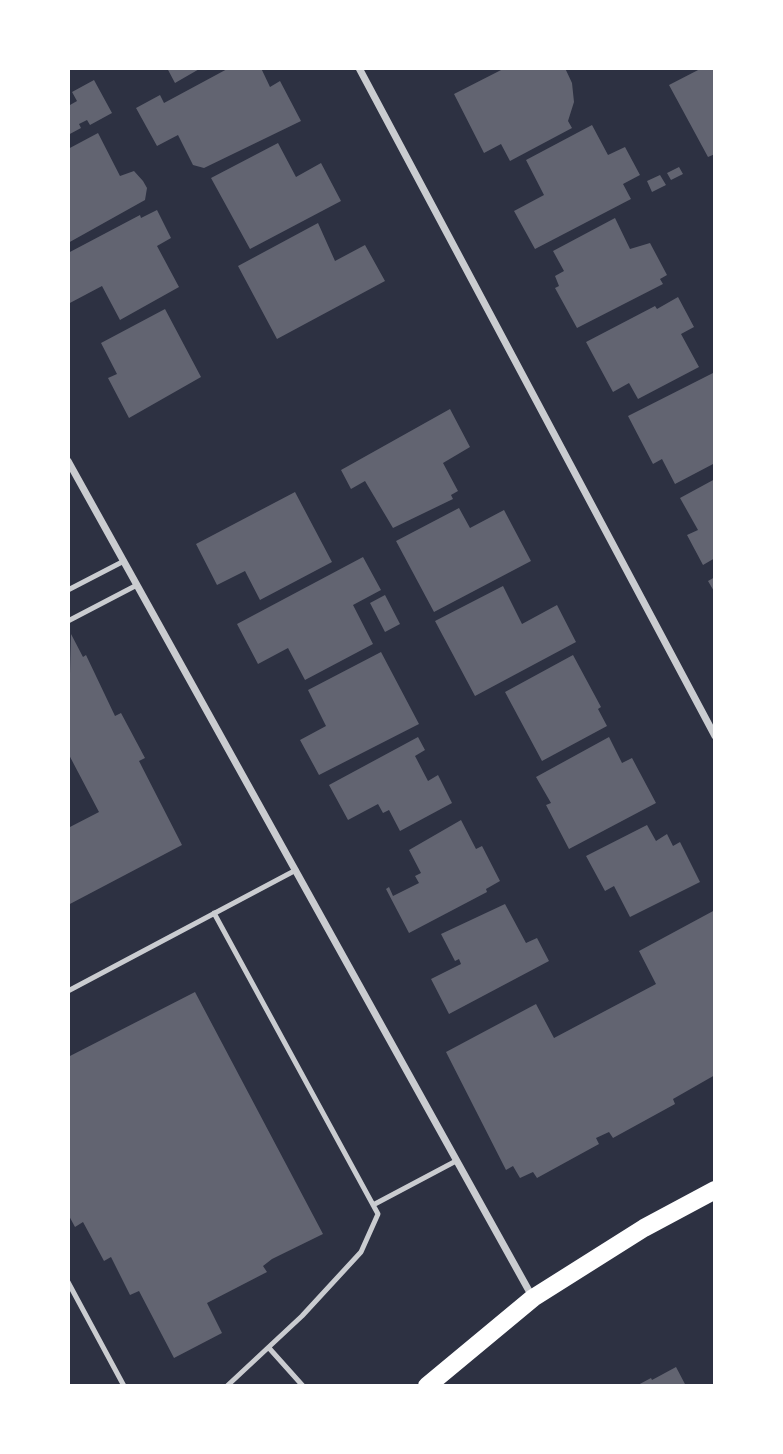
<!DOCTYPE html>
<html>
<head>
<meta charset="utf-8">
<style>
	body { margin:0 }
	#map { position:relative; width:783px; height:1454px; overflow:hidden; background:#2d3142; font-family:Merriweather,serif }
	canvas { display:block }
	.frame { position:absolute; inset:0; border:70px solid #fff; pointer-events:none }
</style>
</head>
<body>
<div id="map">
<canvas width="783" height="1454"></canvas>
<div class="frame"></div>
</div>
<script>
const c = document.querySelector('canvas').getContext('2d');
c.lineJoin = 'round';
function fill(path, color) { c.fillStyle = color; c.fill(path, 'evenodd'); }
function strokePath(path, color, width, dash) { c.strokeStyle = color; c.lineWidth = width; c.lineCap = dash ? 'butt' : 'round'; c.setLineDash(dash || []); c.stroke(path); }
fill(new Path2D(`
	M167,68H201L175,83Z
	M229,68H261L270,87L280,81L301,121L204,168L193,165L178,135L157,146L136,108L160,95L164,103Z
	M505,68H565L572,83L574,102L568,121L572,128L510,161L501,144L484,153L454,94Z
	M702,68H715V154L708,157L669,85Z
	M94,80L112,113L90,125L87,120L79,124L81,128L68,135V102L70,105L77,101L72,92Z
	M592,125L608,155L625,147L640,175L623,184L631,199L535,249L514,211L544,195L526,160Z
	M98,133L120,176L134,171L143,181L147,188L145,200L68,243V149Z
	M278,143L296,177L321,163L341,201L250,249L211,178Z
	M679,167L683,174L671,180L667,173Z
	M660,175L666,185L652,192L647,181Z
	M157,210L171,238L157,246L179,287L120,320L102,286L68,304V253L140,215L141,218Z
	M615,218L630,249L650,243L667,275L660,279L663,284L577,328L555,288L559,286L555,276L564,271L553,251Z
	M318,223L335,261L365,245L385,281L277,339L238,266Z
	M678,297L694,327L681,334L699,367L638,399L629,383L613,392L586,342L655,306L657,309Z
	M165,309L201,377L129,418L108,378L117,374L101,343Z
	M715,372V463L675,484L662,459L653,464L628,416Z
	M450,409L470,447L443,463L458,491L451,495L453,499L393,528L365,481L351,489L341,470Z
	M715,479V558L703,565L687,535L698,530L680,498Z
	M295,492L332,562L260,600L245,571L217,585L196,544Z
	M459,508L470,528L504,510L531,561L434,612L396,541Z
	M363,557L381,590L353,605L373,644L305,680L288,648L258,664L237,624Z
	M715,577V593L708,581Z
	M503,586L522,624L557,605L576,642L475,696L435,621Z
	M385,595L400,624L385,632L370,603Z
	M71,634L83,657L86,655L115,716L121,713L145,758L139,761L182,845L68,905V828L99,812L68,753Z
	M381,652L419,724L319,775L300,740L326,726L308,690Z
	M573,655L601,707L598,709L607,726L542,761L505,692Z
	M418,737L425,750L415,756L428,781L438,775L452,803L400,831L389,810L383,813L378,804L348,820L329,785Z
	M609,737L622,763L632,758L656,803L569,849L546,805L551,803L536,777Z
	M461,820L476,849L482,846L500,881L486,889L487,892L409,933L386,889L389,887L393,896L419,883L415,876L421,873L409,850Z
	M647,825L656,841L667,834L673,846L680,842L700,882L630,917L614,886L605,891L586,856Z
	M505,904L526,943L537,938L549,961L449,1014L431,979L461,964L459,959L455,961L441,934Z
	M715,910V1075L673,1099L675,1104L613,1138L609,1132L596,1138L599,1144L537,1178L533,1172L520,1178L513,1166L506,1170L446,1052L536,1004L554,1038L656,984L639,951Z
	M195,992L323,1234L272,1259L263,1266L267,1272L207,1303L222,1333L174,1358L139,1291L130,1295L111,1257L104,1261L83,1222L75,1227L68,1214V1057Z
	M676,1367L686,1386H636L651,1378L652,1380Z`), '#626471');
strokePath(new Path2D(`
	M68,590L124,561
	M68,621L137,585
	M214,913L378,1214L361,1252L302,1316L227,1386
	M68,991L296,870
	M373,1205L456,1161
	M68,1282L124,1386
	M269,1348L303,1386`), '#caccd0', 5);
strokePath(new Path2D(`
	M359,68L715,736
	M68,461L533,1298`), '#caccd0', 7);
strokePath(new Path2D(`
	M427,1386L533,1298L644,1228L715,1190`), '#fff', 18);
</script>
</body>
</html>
